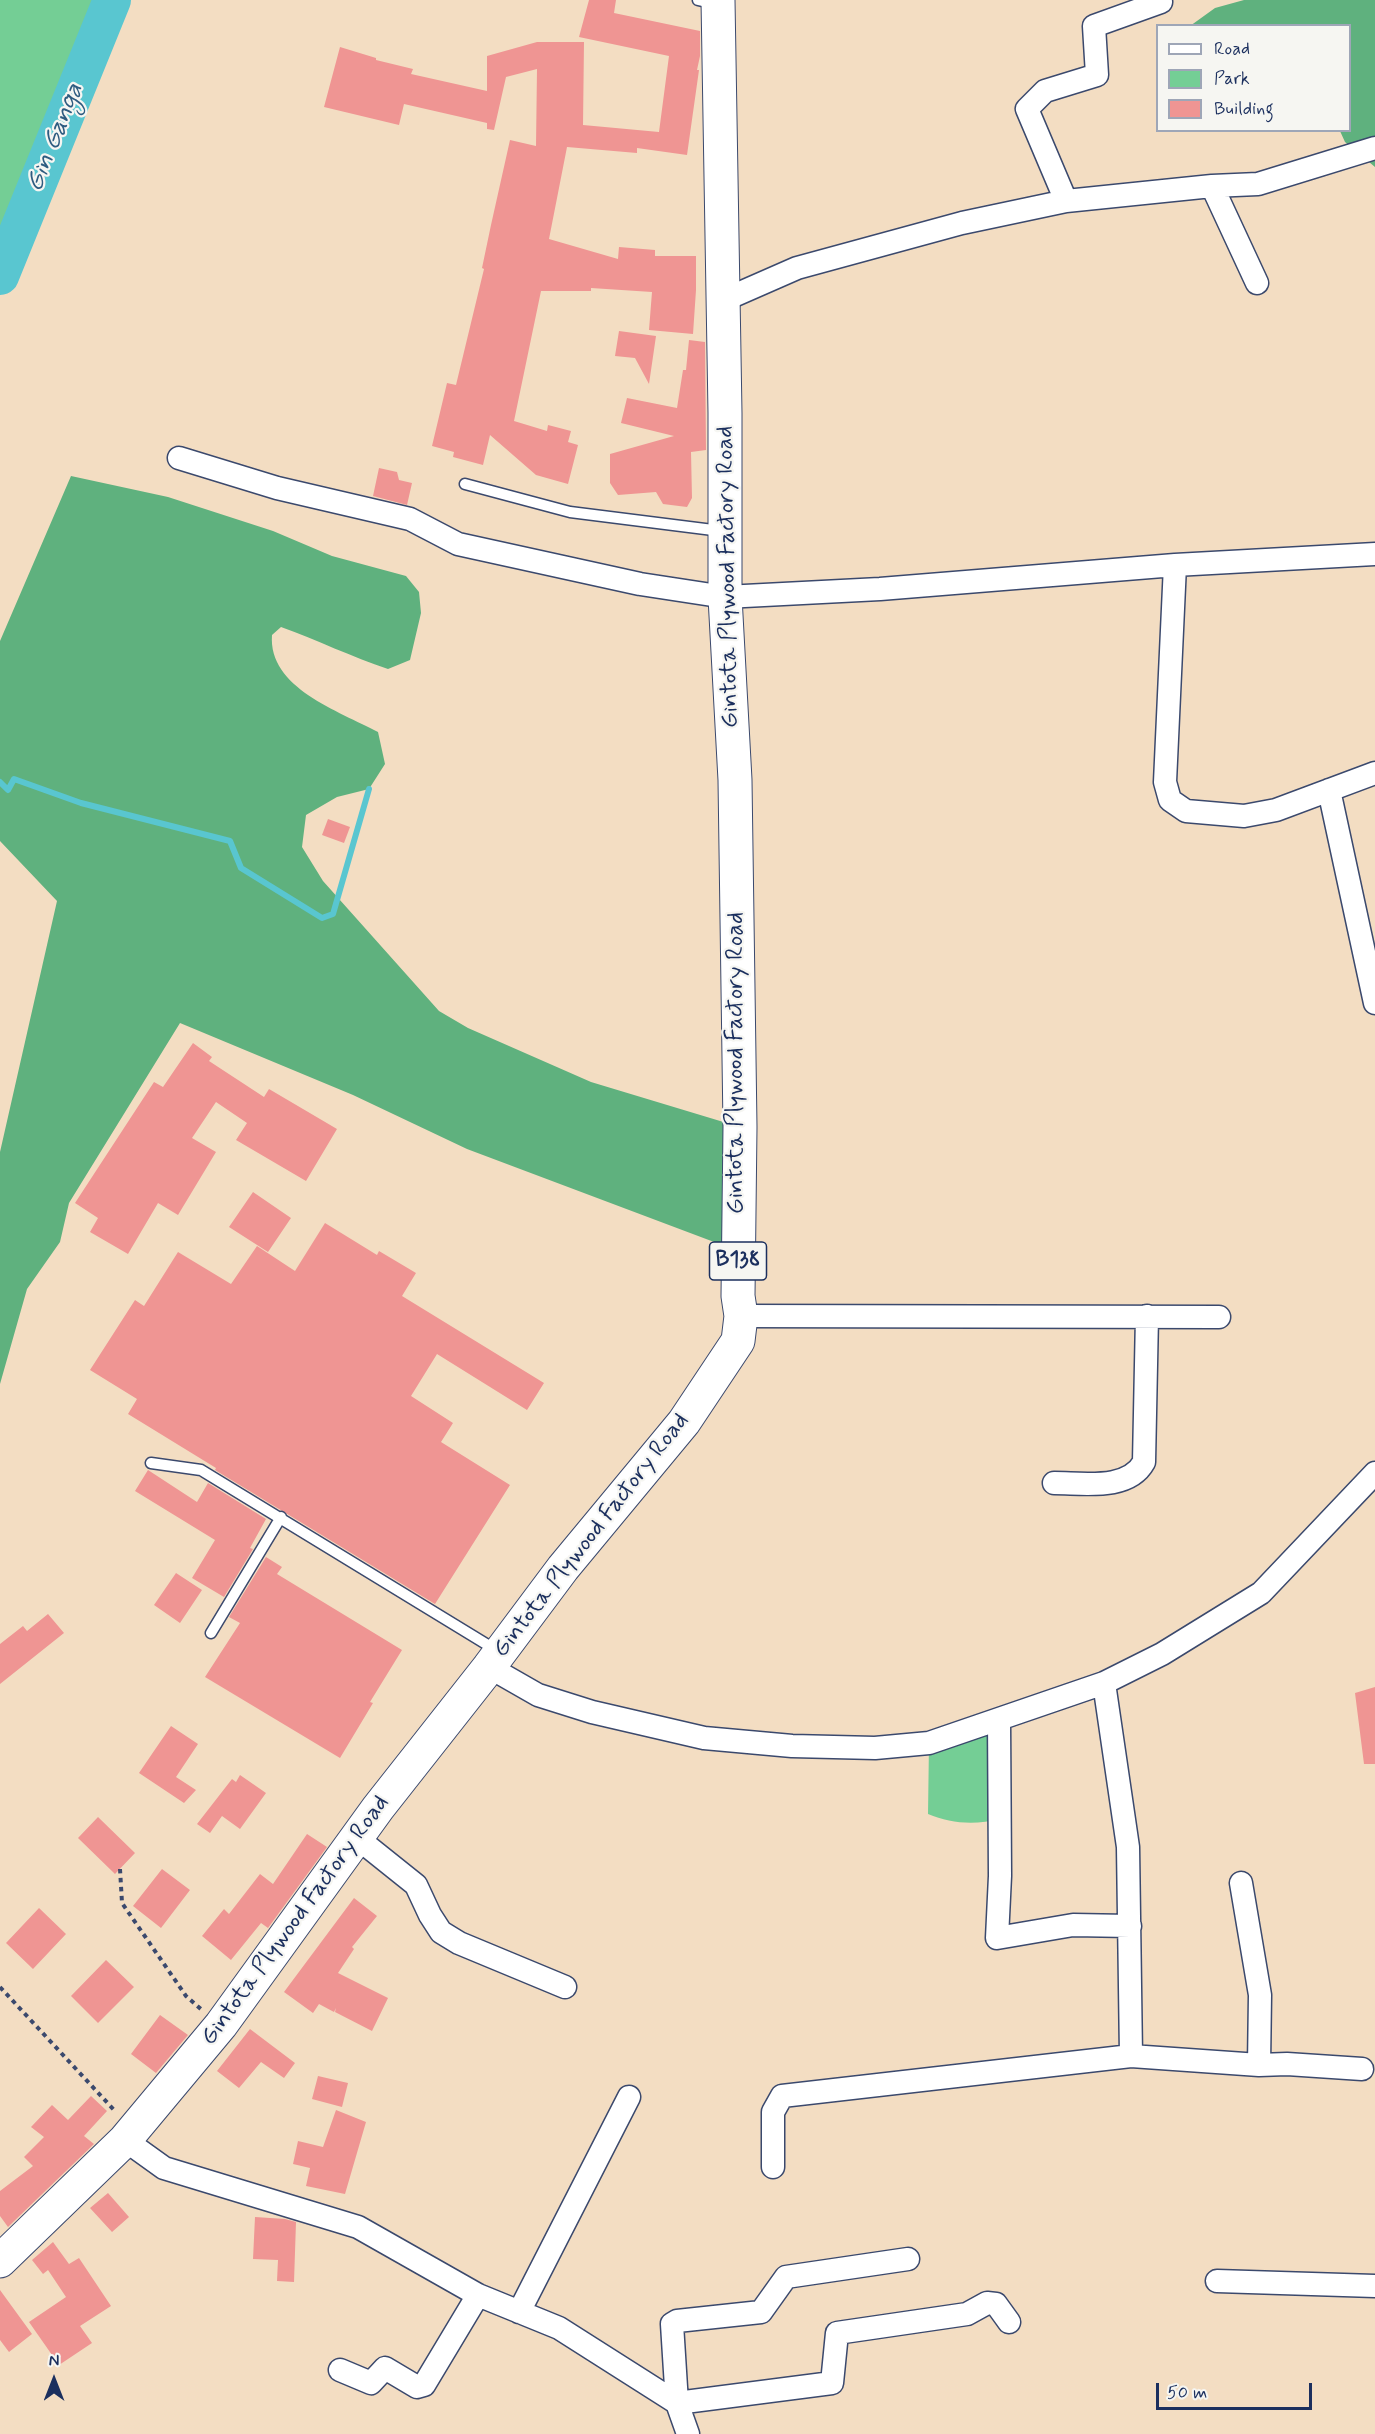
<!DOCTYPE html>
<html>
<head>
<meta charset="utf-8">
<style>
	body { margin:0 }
	#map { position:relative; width:1375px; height:2434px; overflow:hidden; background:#f3ddc2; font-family:Mynerve,sans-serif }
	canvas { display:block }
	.legend { position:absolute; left:1156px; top:24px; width:195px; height:108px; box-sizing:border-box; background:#f6f6f2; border:2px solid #9ea6b7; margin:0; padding:8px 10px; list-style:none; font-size:18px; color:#1b2f5e }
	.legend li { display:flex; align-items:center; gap:12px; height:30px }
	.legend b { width:30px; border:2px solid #9ea6b7 }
	.north { position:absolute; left:24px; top:2350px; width:60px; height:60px; -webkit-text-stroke:4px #f6f6f2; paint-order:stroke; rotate:0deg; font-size:16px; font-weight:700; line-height:24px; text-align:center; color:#1b2f5e }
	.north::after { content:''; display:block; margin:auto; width:21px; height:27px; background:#1b2f5e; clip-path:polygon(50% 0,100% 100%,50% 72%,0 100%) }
	.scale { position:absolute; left:1156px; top:2383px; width:156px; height:27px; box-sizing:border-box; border:3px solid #1b2f5e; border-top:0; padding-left:8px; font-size:18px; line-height:21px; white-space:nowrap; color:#1b2f5e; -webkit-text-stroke:4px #f6f6f2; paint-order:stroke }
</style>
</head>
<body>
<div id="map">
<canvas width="1375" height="2434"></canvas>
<ul class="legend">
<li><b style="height:8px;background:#fff"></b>Road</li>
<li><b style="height:16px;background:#74ce95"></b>Park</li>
<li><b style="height:16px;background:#ef9593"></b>Building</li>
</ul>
<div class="north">N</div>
<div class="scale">50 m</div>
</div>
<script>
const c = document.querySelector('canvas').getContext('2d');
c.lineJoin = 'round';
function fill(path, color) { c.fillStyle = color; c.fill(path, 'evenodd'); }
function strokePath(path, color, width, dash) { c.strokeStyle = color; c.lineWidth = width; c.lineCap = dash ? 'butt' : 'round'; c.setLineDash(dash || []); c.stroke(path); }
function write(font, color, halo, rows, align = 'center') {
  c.font = font + ' Mynerve,sans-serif'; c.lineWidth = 4.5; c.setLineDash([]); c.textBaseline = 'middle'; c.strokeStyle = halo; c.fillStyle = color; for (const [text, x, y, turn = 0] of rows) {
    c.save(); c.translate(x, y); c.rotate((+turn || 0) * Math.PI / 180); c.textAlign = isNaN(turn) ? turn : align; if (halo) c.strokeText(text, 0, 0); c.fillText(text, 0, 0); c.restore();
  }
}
fill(new Path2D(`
	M0,0H112L0,276Z
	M999,1720L1000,1819C976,1825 951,1824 928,1814L929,1743Z`), '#74ce95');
fill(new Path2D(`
	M1244,0H1375V167L1345,142L1340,131L1350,130V26H1190L1215,8Z
	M71,476L168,497L273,531L332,556L406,576L419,592L421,613L410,660L388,669C352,657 317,640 281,627L272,635C268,688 339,711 378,732L385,764L369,789L337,797L306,815L302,847L323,881L439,1011L468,1028L591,1082L740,1127L738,1251L467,1149L353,1095L180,1023L69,1203L60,1242L27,1289L0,1384V1152L57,901L0,841V641Z`), '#5fb17e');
strokePath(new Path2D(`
	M0,782L8,790L14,779L81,803L230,841L241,868L322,918L333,914L369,789`), '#59c6d0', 6);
strokePath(new Path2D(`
	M0,276L112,0`), '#59c6d0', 38);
fill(new Path2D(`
	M589,0H616L614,13L700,31V56L697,70H699L687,155L637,148V153L567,147L549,239L618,259L619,247L655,250V256H696V290L693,334L649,330L652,292L591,288V291H541L514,421L547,431L548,425L571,431L568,442L578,445L568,484L536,475L490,435L483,465L453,457L454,452L432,446L447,383L456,385L484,269L482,268L491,225L510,140L536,146L537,69L506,77L494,130L487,129V123L404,104L399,125L324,107L340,47L376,58V60L413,69L411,74L487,91V56L537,42H584L583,125L659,132L669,56L579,37Z
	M619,331L656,336L649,384L635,358L615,356Z
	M689,340L705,342L706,450L691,452L692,498L687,507L663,504L656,492L618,495L610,483V454L674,436L621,423L627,398L677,408L683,370H686Z
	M379,468L397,472L399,480L412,483L407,505L373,496Z
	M328,819L350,827L344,843L322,835Z
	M193,1043L212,1057L209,1061L264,1097L269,1089L337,1129L306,1181L236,1140L247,1123L216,1102L192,1138L216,1152L178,1215L158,1203L128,1254L90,1232L98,1218L75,1203L154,1082L163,1087Z
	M253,1192L291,1218L268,1252L229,1227Z
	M325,1223L377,1255L379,1251L416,1273L402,1296L544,1383L527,1410L437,1354L411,1396L453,1423L441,1442L510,1485L435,1604L215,1470L216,1468L128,1414L137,1399L90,1370L135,1300L144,1306L178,1252L231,1284L257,1246L295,1271Z
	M148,1470L197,1502L208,1483L266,1519L250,1548L253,1549L224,1597L192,1578L215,1540L135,1491Z
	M266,1557L282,1567L277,1574L402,1650L370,1702L373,1703L340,1758L205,1677L240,1623L229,1617Z
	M176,1573L202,1590L180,1623L154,1605Z
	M48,1614L64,1633L0,1684V1644L23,1626L27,1631Z
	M1375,1687V1764H1364L1355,1693Z
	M171,1726L198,1744L176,1777L196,1790L184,1803L139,1773Z
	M240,1775L266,1793L240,1829L222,1816L210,1833L197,1824L232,1779L236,1782Z
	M98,1817L135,1853L115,1874L78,1838Z
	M307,1834L327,1847L268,1928L261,1923L231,1960L202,1936L224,1909L229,1914L260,1874L273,1884Z
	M162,1869L190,1890L161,1928L133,1906Z
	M354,1898L377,1916L352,1947L354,1949L338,1973L388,1998L372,2031L335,2012L336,2008L334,2012L319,2004L313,2013L284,1992Z
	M39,1908L66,1934L33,1969L6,1943Z
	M106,1960L134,1987L98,2023L71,1996Z
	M160,2015L188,2035L156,2073L131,2054Z
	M250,2029L295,2063L284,2078L261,2062L239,2088L217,2071Z
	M318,2076L348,2083L342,2107L312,2099Z
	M91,2096L107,2111L84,2136L94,2144L8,2227L0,2216V2191L33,2166L24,2157L44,2137L31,2127L52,2105L68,2120Z
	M336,2110L366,2122L345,2194L306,2186L310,2168L293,2164L298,2141L323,2147Z
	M108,2193L129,2217L112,2232L90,2208Z
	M255,2217L285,2219L296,2222L294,2282L277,2281L278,2260L253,2259Z
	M53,2242L69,2264L79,2258L111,2306L80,2326L92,2343L59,2365L29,2322L66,2297L48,2270L43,2274L32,2260Z
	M0,2290L32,2334L9,2352L0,2340Z`), '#ef9593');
const service = new Path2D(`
	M698,0L715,4
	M465,484L570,512L721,531
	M151,1463L201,1470L496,1650
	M211,1633L281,1517`);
const minor = new Path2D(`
	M1212,186L1257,283
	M1066,201L1027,109L1045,91L1097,75L1094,26L1161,2
	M724,300L797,268L962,223L1066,201L1212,186L1258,184L1375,148
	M179,458L277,488L410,519L458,544L640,584L725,597L880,589L1175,565L1375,554
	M1175,565L1165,782L1170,800L1186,811L1244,816L1276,810L1375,773
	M1329,790L1375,1003
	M741,1316L1219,1317
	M1054,1483C1084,1483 1128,1491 1144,1462L1147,1316
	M489,1667L538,1695L592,1712L704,1738L792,1746L875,1748L929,1743L1104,1683L1162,1654L1261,1593L1375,1473
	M1104,1683L1128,1847L1131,2056
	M999,1720L1000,1876L997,1938L1073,1925L1130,1926
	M356,1837L416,1885L430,1915L441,1932L459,1943L565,1987
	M1241,1883L1260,1995L1259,2065
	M125,2140L164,2168L358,2227L478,2295L559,2328L677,2403L688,2434
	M773,2167V2112L782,2096L1131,2056L1259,2065L1287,2064L1362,2069
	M908,2259L786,2277L761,2312L677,2321L672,2324L677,2403L832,2383L837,2333L967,2314L987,2303L996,2304L1009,2322
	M1217,2281L1375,2286
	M519,2312L629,2097
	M340,2370L371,2383L385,2368L417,2387L424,2385L478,2295`);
const primary = new Path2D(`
	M0,2261L125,2140L221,2025L378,1808L489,1667L563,1568L684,1422L738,1341L741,1316L738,1296L740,1127L735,780L725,597V413L718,0`);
strokePath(service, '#3b496d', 13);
strokePath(minor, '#3b496d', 25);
strokePath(primary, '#3b496d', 35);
strokePath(new Path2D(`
	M120,1869L122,1903L186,1996L202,2010
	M0,1987L115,2111`), '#3b496d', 4, [4.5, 4.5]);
strokePath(service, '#fff', 10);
strokePath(minor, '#fff', 22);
strokePath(primary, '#fff', 33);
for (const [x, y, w] of [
	[738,1261,57]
]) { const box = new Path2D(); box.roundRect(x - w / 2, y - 19, w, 38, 4.5); c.fillStyle = '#f6f6f2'; c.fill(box); strokePath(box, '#1b2f5e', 1.5); }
write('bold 22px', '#1b2f5e', null, [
	["B138",738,1261]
]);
write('24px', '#1b2f5e', '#f6f6f2', [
	["Gintota Plywood Factory Road",729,577,-91],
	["Gintota Plywood Factory Road",737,1063,-90],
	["Gintota Plywood Factory Road",592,1536,-52],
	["Gintota Plywood Factory Road",296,1921,-54]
]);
write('italic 26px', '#2e5c80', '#f6f6f2', [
	["Gin Ganga",56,138,-68]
]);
</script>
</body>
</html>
